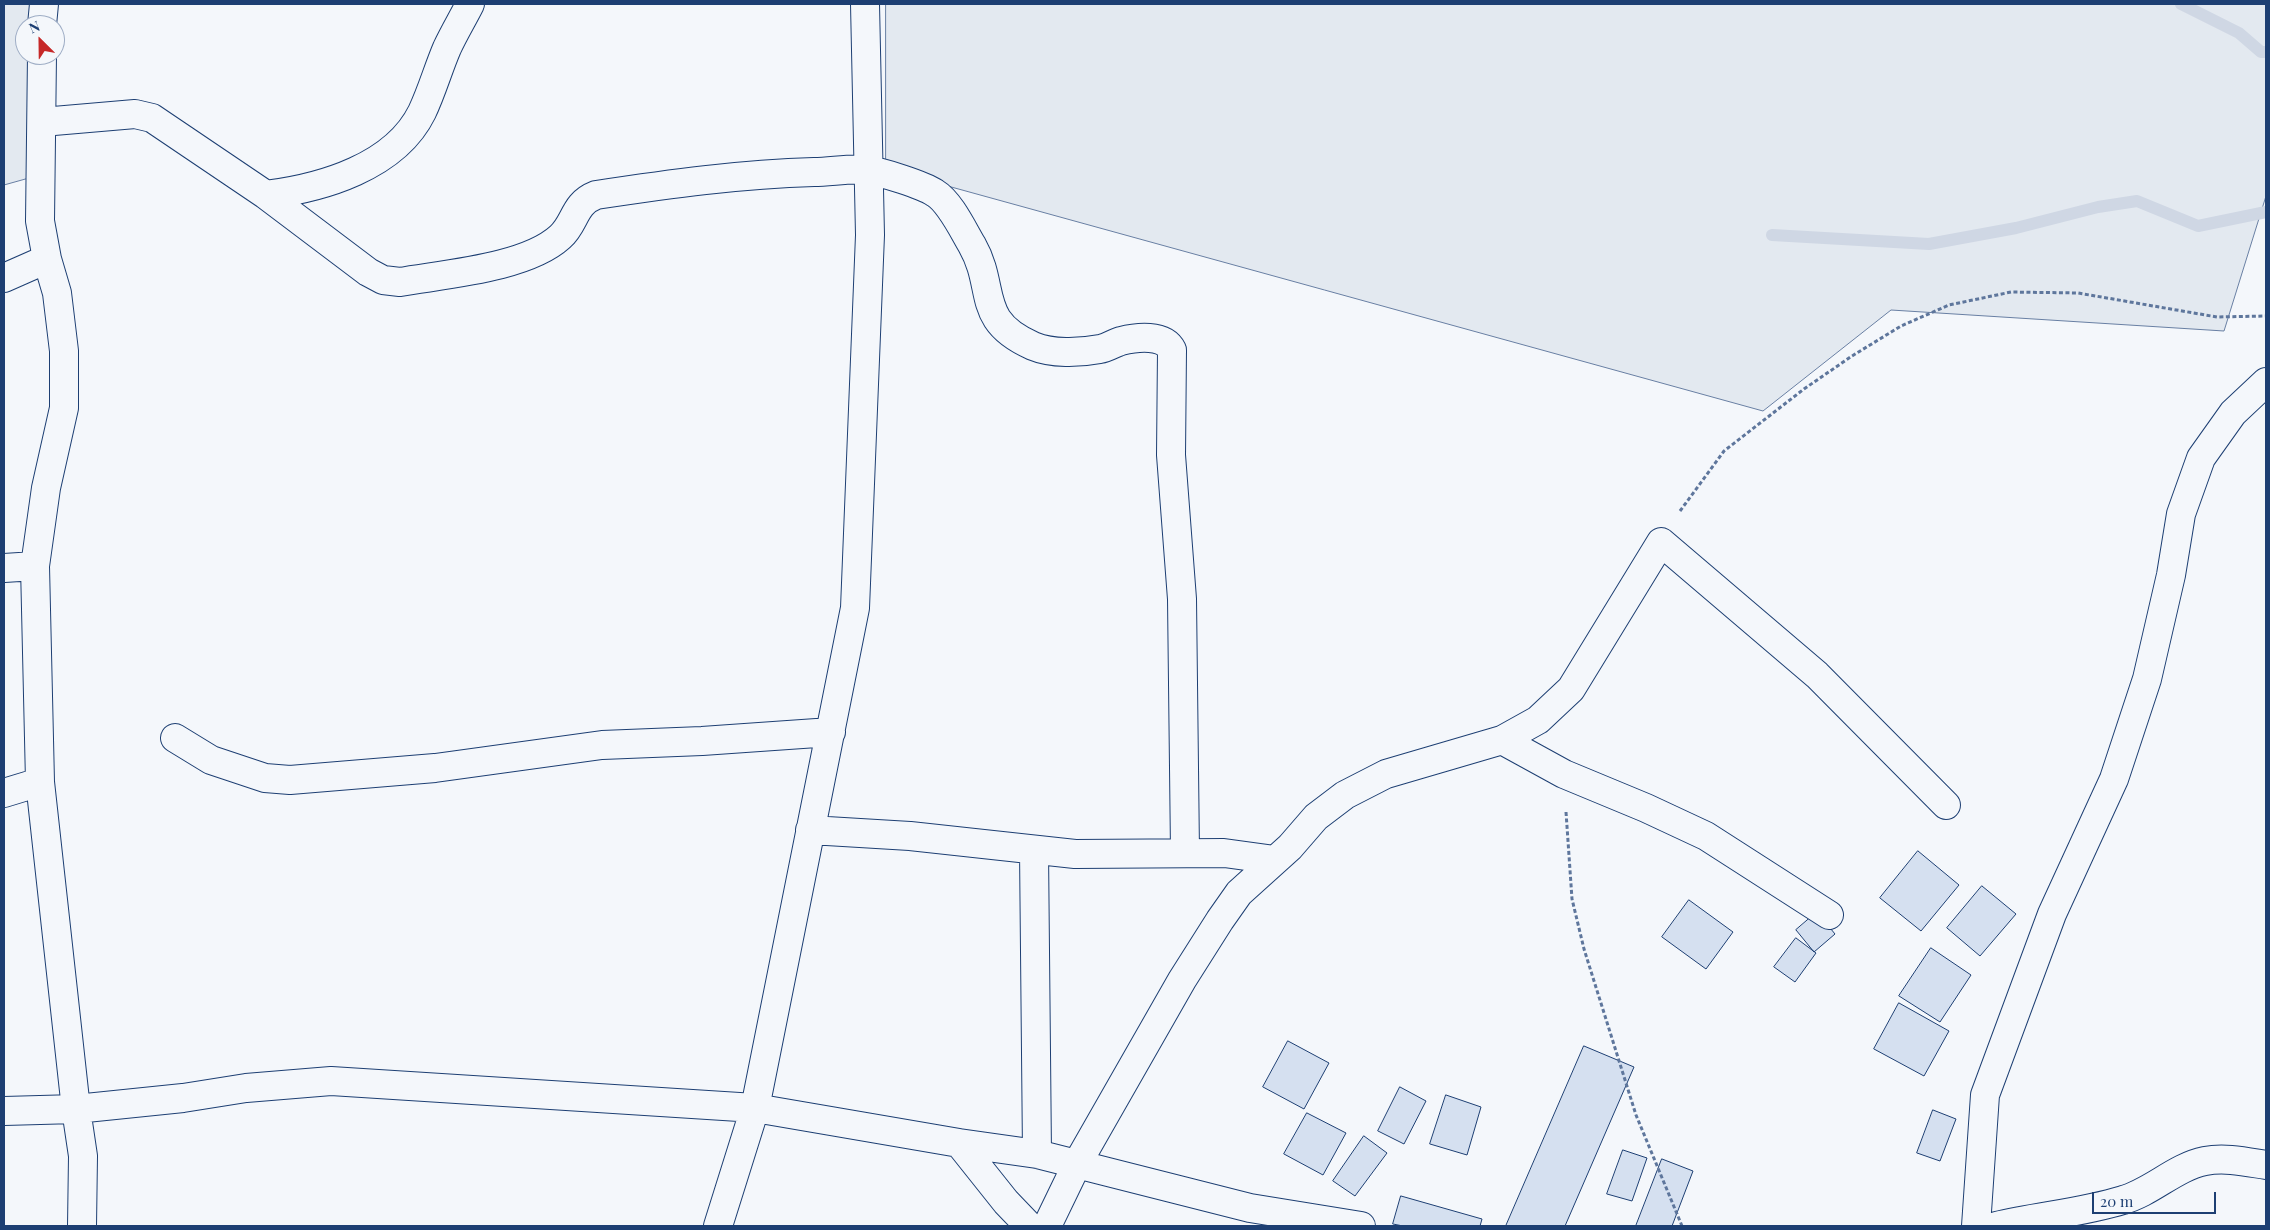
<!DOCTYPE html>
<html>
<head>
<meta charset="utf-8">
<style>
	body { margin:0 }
	#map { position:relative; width:2270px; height:1230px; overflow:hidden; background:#f4f7fb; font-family:"Playfair Display",serif }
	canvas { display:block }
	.frame { position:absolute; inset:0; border:5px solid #1d3f73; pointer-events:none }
	.north { position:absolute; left:15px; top:15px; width:50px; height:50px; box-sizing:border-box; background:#f4f7fb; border:1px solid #9eadc5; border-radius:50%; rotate:337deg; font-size:14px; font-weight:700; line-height:20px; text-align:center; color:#1d3f73 }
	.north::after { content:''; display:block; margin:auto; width:18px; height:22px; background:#c62828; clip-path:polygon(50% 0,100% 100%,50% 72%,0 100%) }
	.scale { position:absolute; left:2092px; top:1192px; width:124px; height:22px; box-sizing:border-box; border:2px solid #1d3f73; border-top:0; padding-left:6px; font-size:15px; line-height:18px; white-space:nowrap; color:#1d3f73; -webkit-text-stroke:4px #f4f7fb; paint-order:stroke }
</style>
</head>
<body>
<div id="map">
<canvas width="2270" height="1230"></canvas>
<div class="frame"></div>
<div class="north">N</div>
<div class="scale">20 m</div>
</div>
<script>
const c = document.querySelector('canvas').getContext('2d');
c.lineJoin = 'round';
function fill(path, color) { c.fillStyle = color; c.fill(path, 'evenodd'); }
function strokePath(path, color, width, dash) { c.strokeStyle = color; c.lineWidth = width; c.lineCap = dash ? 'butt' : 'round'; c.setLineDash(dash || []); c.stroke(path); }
const green = new Path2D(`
	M4,4H33L32,25H25V55H32L29,178L4,185Z
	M886,4H2266V196L2224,331L1891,310L1763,411L886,169Z`);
fill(green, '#e3e9f0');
strokePath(green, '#687fa3', 1);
strokePath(new Path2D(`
	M2181,4L2239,33L2261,52H2266
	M1772,235L1929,244L2016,228L2098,207L2137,201L2198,226L2266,212`), '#cfd7e4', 12);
const building = new Path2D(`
	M1918,851L1959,885L1921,931L1880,898Z
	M1982,886L2016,914L1980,956L1947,928Z
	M1689,900L1733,932L1706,969L1662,937Z
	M1817,912L1835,934L1814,952L1796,930Z
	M1796,938L1816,953L1795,982L1774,967Z
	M1931,948L1971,975L1940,1022L1899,996Z
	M1899,1003L1949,1031L1924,1076L1874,1049Z
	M1288,1041L1329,1063L1304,1109L1263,1087Z
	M1584,1046L1634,1067L1565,1226H1506Z
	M1400,1087L1426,1101L1404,1144L1378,1131Z
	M1446,1095L1481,1107L1467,1155L1430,1144Z
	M1933,1110L1956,1119L1940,1161L1917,1153Z
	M1307,1113L1346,1133L1323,1175L1284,1154Z
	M1364,1136L1387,1153L1355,1196L1333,1181Z
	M1623,1150L1647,1158L1632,1201L1607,1194Z
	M1662,1159L1693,1171L1672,1226H1636Z
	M1401,1196L1482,1219L1480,1226H1403L1393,1224Z`);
fill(building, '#d5e0f0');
strokePath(building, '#1d3f73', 1);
const street = new Path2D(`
	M42,25L44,4
	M42,55L40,221L47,259L57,293L64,351V408L46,488L35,566L40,782L76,1109L83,1156L82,1226
	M42,122L135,114L152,118L266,195C322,188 395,167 422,112C432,91 438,69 447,48C454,33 463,18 470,4
	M266,195L368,272L383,280L400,282C445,274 526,268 560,237C576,223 573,204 596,195C669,184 741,174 814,172C831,172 850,168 867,170C882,172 923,185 935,193C950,202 963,230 972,245C997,289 974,320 1033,346C1052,354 1079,353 1100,349C1107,348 1114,343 1121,341C1137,337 1164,334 1172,350L1171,455L1182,599L1185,852
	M4,278L47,259
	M4,568L35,566
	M175,738L211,760L265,778L290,780L435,768L602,745L702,741L831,732
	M1502,740L1564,774L1646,808L1706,836L1829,915
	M4,793L40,782
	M810,830L910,836L1075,854L1224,853L1275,860
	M1034,850L1037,1154
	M4,1111L76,1109L183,1098L246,1088L331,1081L755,1108L959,1143L1006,1202L1029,1226
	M959,1143L1037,1154L1250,1208L1361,1226
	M718,1226L755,1108L855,608L870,235L865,4
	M1047,1226L1077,1164L1182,980L1220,920L1239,893L1290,847L1316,817L1345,795L1386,774L1502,740L1538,720L1571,689L1661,542L1817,675L1946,805
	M1976,1226L1985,1095L2052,914L2114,779L2147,679L2171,575L2181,514L2201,458L2233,413L2266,382
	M1996,1226C2038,1216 2081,1213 2123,1200C2152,1192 2175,1167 2205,1161C2225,1157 2247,1162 2266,1165`);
strokePath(street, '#1d3f73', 30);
strokePath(new Path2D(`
	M1680,511L1724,451L1804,389L1852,356L1901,326L1949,305L2011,292L2078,293L2217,317L2266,316
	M1566,812L1572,899L1584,949L1636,1115L1682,1226`), '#5e769c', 3, [4, 2.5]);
strokePath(street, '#f4f7fb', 28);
</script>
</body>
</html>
